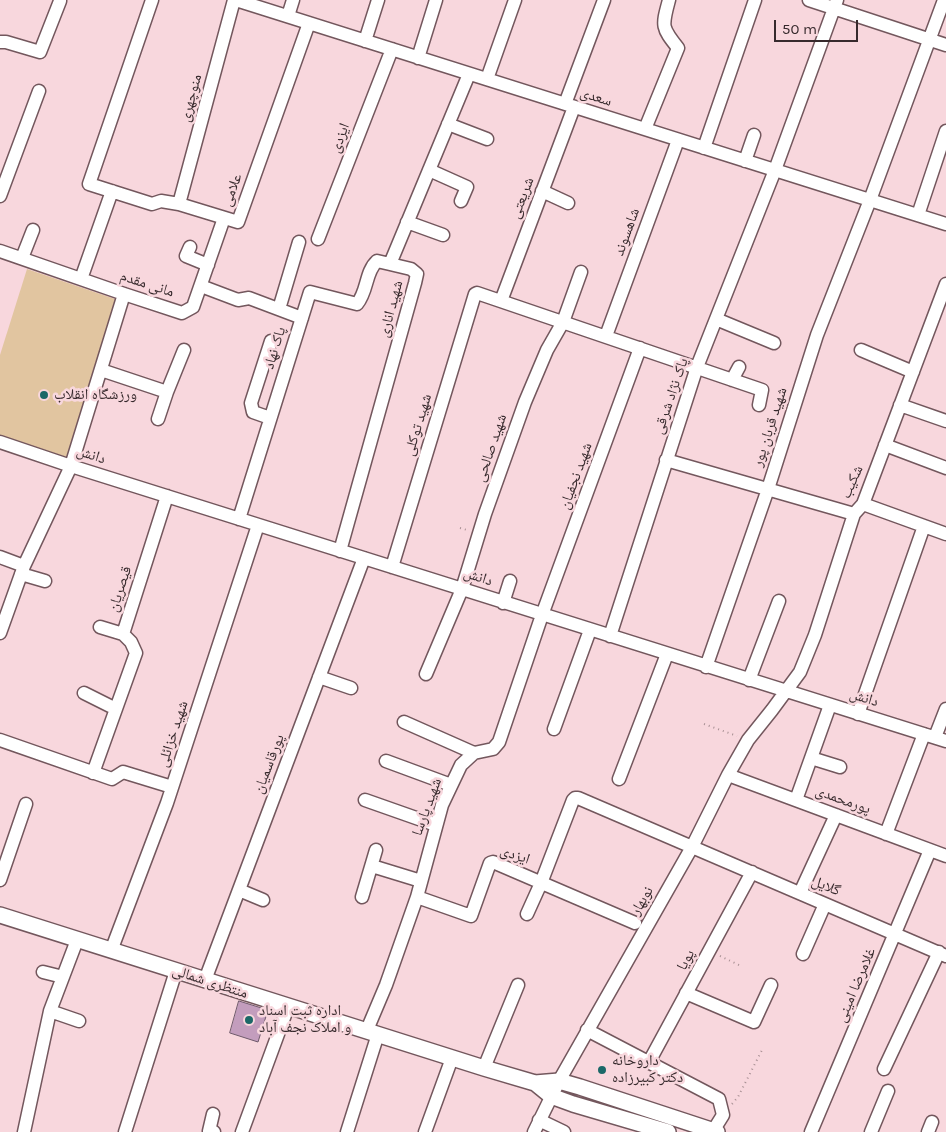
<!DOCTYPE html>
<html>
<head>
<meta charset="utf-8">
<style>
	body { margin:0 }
	#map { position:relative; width:946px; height:1132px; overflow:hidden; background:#f8d7dd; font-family:Karla,sans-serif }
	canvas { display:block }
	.scale { position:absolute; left:774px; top:20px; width:84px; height:22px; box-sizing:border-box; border:2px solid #372a2d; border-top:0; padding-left:6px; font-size:15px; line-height:18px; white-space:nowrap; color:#372a2d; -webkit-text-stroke:4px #f8d7dd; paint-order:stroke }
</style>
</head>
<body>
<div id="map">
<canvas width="946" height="1132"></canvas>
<div class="scale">50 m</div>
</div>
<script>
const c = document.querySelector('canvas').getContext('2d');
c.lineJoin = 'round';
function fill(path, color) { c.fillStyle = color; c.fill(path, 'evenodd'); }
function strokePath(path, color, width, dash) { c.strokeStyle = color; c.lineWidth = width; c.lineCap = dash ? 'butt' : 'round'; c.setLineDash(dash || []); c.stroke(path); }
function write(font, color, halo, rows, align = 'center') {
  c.font = font + ' Karla,"Noto Naskh Arabic",sans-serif'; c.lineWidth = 5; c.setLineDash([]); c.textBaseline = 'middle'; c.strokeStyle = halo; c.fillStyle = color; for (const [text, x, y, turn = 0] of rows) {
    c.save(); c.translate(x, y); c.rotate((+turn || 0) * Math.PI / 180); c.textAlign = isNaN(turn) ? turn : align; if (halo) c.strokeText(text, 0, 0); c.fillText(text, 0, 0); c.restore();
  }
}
fill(new Path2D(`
	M27,269L118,300L69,458L0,435V355Z`), '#e1c5a0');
const building = new Path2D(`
	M239,1001L268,1010L258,1042L230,1033Z`);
fill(building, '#c39dbd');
strokePath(building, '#6e5a6b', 1);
const minor = new Path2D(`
	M152,0L89,184L152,204L161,201L179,204L238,222L309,23
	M236,0L946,224
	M809,0L946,45
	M288,16L293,0
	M365,41L378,0
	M0,42H6L40,52L60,1
	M418,58L436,0
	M487,79L515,0
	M565,104L604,0
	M448,124L487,139
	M645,129L678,48C661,27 662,26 669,0
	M704,148L755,0
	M745,161L754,135
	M429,170L467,187L461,201
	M542,191L568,203
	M0,196L39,91
	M179,204L234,0
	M918,215L946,131
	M407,222L443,235
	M318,239L392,49
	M190,247L186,256L208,265
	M0,251L124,294L182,313L193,307L224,218
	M22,258L33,230
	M81,279L112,191
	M201,286L238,300L249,298L302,318
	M501,301L574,107
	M279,309L299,242
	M716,319L774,343
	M606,336L678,140
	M861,350L913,372
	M101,370L167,392
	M732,380L739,367
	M900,405L946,421
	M270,418L253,412L251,403L271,341
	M158,419L167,392L184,350
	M0,442L71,466L946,741
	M885,445L946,468
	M666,460L854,514
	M863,504L946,534
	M239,519L310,292L357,304C368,291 365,272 377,261L390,264
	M340,551L415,283L417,274L411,269L390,264L469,74
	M0,557L24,566
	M392,567L475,294L477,293L762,390L759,405
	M21,574L45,581
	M503,603L510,581
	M100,627L123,634
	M0,633L24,566L71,466L124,294
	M610,636L697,367L775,170L837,0
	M706,667L768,489L817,335L870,200L944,0
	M426,674L462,589L485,514L525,402L547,350L563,322L581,272
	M319,677L351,688
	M749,680L779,601
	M84,693L116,709
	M858,714L924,526
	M404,722L474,753
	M554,729L590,630
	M935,737L946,709
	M0,740L112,779L123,772L172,787
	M811,758L840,767
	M386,761L451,785
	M93,773L136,653L131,642L123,634L167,496
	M728,775L946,856
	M619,779L667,654
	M365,800L436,825
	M796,800L830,705
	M886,834L924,734
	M372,866L421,881
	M0,880L26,804
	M239,890L263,900
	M800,893L836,815
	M362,897L376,850
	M417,897L471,916L490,863L493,862L635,923
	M527,914L541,883L573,800L575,798H578L946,956
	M111,951L167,803L258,525
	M803,954L825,904
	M43,972L63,977
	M205,980L364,558
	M686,993L754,1022L771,985
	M50,1011L79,1021
	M367,1030L386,985L417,897L442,805L461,765L474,753L493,749L499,742L542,615L640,348
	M587,1030L719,1099L723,1115L713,1131
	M649,1062L752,872
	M484,1068L518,985
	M884,1069L939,952
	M213,1114L209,1131L214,1132
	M539,1120L564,1132
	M24,1132L50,1011L77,940
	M125,1132L176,971
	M242,1132L288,1007
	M347,1132L378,1034
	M425,1132L452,1058
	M534,1132L559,1081L692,847L728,775L748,740L772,710L800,672L815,635L854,514L863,504L946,284
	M811,1132L930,850
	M871,1132L888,1091
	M928,1132L932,1122`);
const major = new Path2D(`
	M0,915L484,1068L535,1083L559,1081L580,1087L717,1132
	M535,1083L551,1096L573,1104L668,1132`);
strokePath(minor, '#73575d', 15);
strokePath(major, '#73575d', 18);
strokePath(new Path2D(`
	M460,528L467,530
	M704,724L737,736
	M720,956L739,965
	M732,1104L738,1097L762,1050`), '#a78f93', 2, [1, 4]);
strokePath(minor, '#fff', 12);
strokePath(major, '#fff', 15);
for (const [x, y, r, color] of [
	[44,395,5,"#1b6868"],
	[249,1020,5,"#1b6868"],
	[602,1070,5,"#1b6868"]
]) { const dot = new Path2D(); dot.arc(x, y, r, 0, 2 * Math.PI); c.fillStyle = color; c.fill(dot); strokePath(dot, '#f8d7dd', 2); }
write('15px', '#372a2d', '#f8d7dd', [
	["سعدی",596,97,18],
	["منوچهری",191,98,-75],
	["ایزدی",340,138,-69],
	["علامی",232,190,-70],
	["شریعتی",522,198,-69],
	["شاهسوند",627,232,-70],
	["مانی مقدم",147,284,18],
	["شهید اناری",391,309,-75],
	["پاک نهاد",275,348,-73],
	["پاک نژاد شرقی",671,396,-71],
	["شهید توکلی",418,425,-73],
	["شهید قربان پور",770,427,-72],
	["شهید صالحی",491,448,-71],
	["دانش",91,455,18],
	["شهید نجفیان",576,476,-70],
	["شکیب",852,482,-66],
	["دانش",478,577,18],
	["قیصریان",120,589,-72],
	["دانش",864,698,17],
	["شهید خزائلی",173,734,-72],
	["پورقاسمیان",269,764,-69],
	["پورمحمدی",843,800,20],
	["شهید پارسا",427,807,-70],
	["ایزدی",515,855,19],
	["گلایل",826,886,23],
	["نوبهار",642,901,-60],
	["پویا",686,960,-62],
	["منتظری شمالی",210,982,18],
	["غلامرضا امینی",856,985,-67]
]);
write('15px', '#372a2d', '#f8d7dd', [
	["ورزشگاه انقلاب",54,395],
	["اداره ثبت اسناد",259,1011],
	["و املاک نجف آباد",259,1028],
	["داروخانه",612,1061],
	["دکتر کبیرزاده",612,1078]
], 'left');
</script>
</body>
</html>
